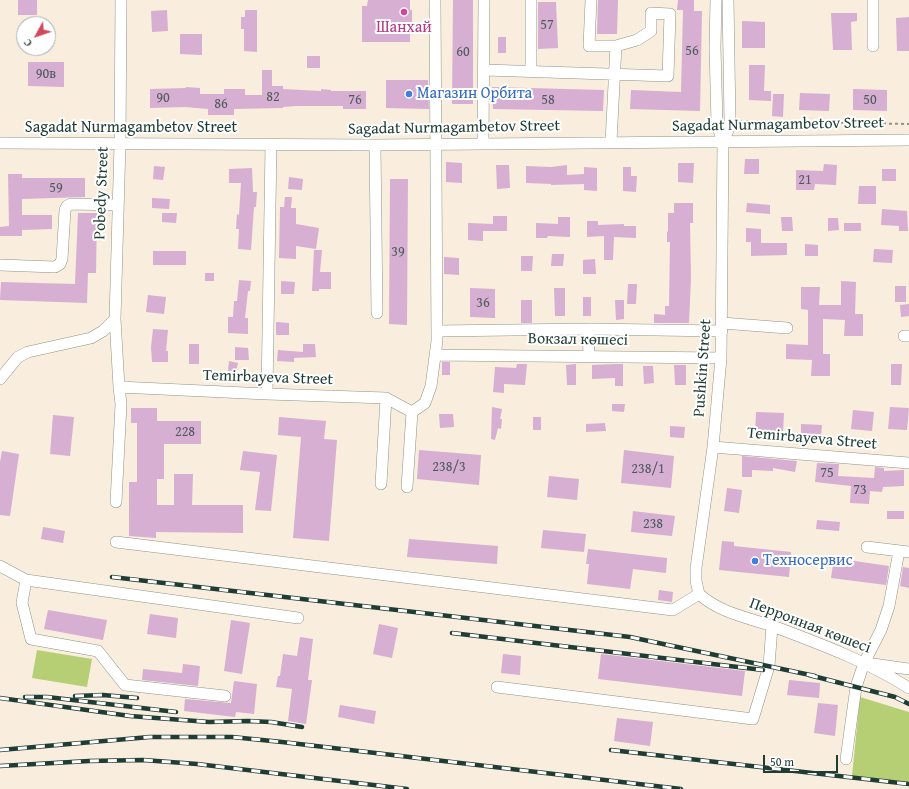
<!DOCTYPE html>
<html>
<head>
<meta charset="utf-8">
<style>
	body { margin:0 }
	#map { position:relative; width:909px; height:789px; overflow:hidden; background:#f9eddd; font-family:"Gentium Book Plus",serif }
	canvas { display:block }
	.north { position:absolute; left:16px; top:16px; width:40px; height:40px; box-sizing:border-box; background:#fff; border:1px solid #a5b1ae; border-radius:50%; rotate:230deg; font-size:11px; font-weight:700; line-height:16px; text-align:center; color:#1f3d34 }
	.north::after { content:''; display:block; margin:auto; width:14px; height:18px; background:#d1495b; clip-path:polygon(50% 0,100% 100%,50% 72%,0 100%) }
	.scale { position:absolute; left:763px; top:755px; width:75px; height:18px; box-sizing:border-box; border:2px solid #1f3d34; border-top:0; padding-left:5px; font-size:12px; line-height:14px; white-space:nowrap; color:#1f3d34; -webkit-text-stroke:3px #fff; paint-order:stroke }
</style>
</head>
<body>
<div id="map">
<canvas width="909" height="789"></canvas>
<div class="north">С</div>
<div class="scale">50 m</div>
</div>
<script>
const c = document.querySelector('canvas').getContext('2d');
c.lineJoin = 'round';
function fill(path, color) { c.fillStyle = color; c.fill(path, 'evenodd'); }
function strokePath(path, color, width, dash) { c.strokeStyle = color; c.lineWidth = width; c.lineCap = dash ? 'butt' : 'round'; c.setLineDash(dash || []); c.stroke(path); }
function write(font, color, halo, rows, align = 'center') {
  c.font = font + ' "Gentium Book Plus",serif'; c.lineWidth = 4; c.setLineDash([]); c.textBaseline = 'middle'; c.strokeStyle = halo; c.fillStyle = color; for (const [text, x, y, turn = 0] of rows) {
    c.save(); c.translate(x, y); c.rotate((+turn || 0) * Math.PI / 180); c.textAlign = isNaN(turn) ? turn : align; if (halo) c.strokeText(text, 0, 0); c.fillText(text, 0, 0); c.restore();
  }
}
fill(new Path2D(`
	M37,650L92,659L87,687L32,678Z
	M860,697L909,712V782L852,776Z`), '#b7cf74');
fill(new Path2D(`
	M18,0H37V15H18Z
	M368,0H410V10H412V32H410V42H362V6H367Z
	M453,0H473V104H452Z
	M598,0H618L617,34H597Z
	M678,0H694V11H702L700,111L630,109L631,90L681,92L683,10H677Z
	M538,2H556L558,48L538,49Z
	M167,10L168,31L152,32L151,11Z
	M245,10H257V52L244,51V29H241V17H245Z
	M831,13H857V21L851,22L852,50H833Z
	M909,17V51H897L896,18Z
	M742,21L765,22V48H742Z
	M180,34H202V55L180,54Z
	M498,37H506V53H498Z
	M307,56H320V68H307Z
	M28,62H64V87L28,86Z
	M749,65H765L764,91H771V101L749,100Z
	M262,70H272V86H283V89L321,91V89L331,90V91H366V109H343V106H296L283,107V108L234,109V115H208V109L185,107L150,108V89L186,88V87L200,88V94H224V89H245V95H262Z
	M386,80H428L429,109L386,108Z
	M492,87L604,90L603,111L493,109Z
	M853,89L887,90V111L853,110Z
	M800,93L830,94L829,111L799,110Z
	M773,94H784L783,117L772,116Z
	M745,159H759V174H744Z
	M446,162L462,163V183L446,182Z
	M678,163H694L693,183L678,182Z
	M824,164L837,165L836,185L815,184L814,190H796V170L823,171Z
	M496,165H509L510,188L497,189Z
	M567,165V175L584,174V167L597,168V191L584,190V184L551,185V184L526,183V166L551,167Z
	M154,166L165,167L163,180L153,179Z
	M623,167H631V176H637L636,192L623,191Z
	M252,168L253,192H257L256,207H254L251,250L238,249L239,229H236L237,214L239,215L241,183H229V169Z
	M882,169H896V181H882Z
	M8,174H22V178H85V197L22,199V215H52V229L22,230V236H0V227L9,226Z
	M289,177L303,179L302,190L288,189Z
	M390,179H408L407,325L389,324Z
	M859,186H876V204H858Z
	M285,197H292L291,208H296V224L319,228L316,249L296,246V259L279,258L280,207H284Z
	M152,198L170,199L169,209L152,208Z
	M674,203H693V223H690L691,278L689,323H654V314L665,315V306H669L670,242H667V232L668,231V213H674Z
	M747,203L770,205V214L746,212Z
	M882,209L907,211L908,231H899V226L881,225Z
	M78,213H97L96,273H88L87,303L0,300L1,282L75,284Z
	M162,213H177L176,223L162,222Z
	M493,216H507V231H483V241L468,240V223L493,224Z
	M558,217H570V237L548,236L547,238H536V223L558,224Z
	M781,217H792L793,231H782Z
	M828,218H838L839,230L828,231Z
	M587,221H598V225L624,224V226H636V238L614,237L613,260H604V236L587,237Z
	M844,223H861V231H844Z
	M746,228L761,229V243H787V255L751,256V242H746Z
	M805,244L818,245V256H805Z
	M874,249L893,250L892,263L873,262Z
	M314,250H322L320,272H331V289H319V291H312Z
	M153,251H186V265H153Z
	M552,254H564L563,266H551Z
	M521,256H533L532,271H521Z
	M444,257L459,258V275L444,274Z
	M595,259L596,274H583V260Z
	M205,273H214V281H205Z
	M239,280L251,281L250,291H248L245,318H248V334L228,333V317H233L234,301H237Z
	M281,281L295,282L294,294H281Z
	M841,281L856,282L855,314H863V336H844L845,320L823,319V354H830V376H811L812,360L786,359V344L808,345V310L801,309V287H820L819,305H841Z
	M628,284H637L636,304H627Z
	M895,286H906V302H895Z
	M470,288L495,289V318L470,317Z
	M554,288H565V316H555Z
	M148,295L166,297L164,314L146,312Z
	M583,297H591V316H583Z
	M521,300H532V323H521Z
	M615,300H624V319L616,320Z
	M909,304V316L901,317L900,305Z
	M276,322L289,323V335H276Z
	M153,329L168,330L166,351H168V362H152L151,347Z
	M189,344H199V364H189Z
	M303,344H315L316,357L294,358V362L277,361L278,350L303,352Z
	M235,347L248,348L249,360H235Z
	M229,361L238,363L236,372L228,371Z
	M442,362H450V375H442Z
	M517,364H527L525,385L504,384V393L493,392L495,367L516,368Z
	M576,364V385H567L566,365Z
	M615,364H623V386H615V378L592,379V365Z
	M891,364H902L901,385H891Z
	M674,365H686V385H675Z
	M643,366H653L654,383L644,384Z
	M612,404H625L624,412L612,411Z
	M492,407L502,409L500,419H502L501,429L498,428L495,440L491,439Z
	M890,407L909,408L907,430L888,429Z
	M131,408H157V421H201V444H164V479H157V505H174V474H193L192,505H243V533L156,532V538L129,536V482H137V423H131Z
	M853,410L874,412L872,431L851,429Z
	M756,412L784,413L783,433H774V436H755Z
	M439,414H453L454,427L440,428Z
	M53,415L74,417L70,456L50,454Z
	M279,417L326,421L324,439L337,440L329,541L293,538L301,437L278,435Z
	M533,417H541V430H533Z
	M605,423L606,431L586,432V424Z
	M801,424L822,425L821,436H801Z
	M670,426L685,427L684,438L670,437Z
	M419,450L481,455L479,485L417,479Z
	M624,450L674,456L671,488L621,483Z
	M2,451L19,454L10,516L0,515V462Z
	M243,451L277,455L271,511L255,510L260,472L240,470Z
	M742,456L797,461L795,472L773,468V471L752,470V477H742Z
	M817,463L839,464L838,476L874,478L875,467L884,468V471L904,470V486L883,487L882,492L870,491L869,504L850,503L851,486L815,482Z
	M549,476L579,479L577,500L547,497Z
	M727,488L742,490L739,513L724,511Z
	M633,511L675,516L672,536L631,532Z
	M887,511H904V519H887Z
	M817,520L840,522L839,531L816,529Z
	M43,527L65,531L63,543L41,539Z
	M543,530L586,534L584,552L541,548Z
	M409,539L498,546L497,564L407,557Z
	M722,541L734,542V546L791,552L789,577L719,570Z
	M588,549L667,558L666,573L633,569L630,589L587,584L589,564H586Z
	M834,558L889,566L886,585L831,578Z
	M903,567L909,568V588L900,586Z
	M659,590L673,592L672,602L658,600Z
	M48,610L107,620L103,640L44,629Z
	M150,614L178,618L176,638L147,634Z
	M231,620L250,623L242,674L224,671Z
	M379,624L398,628L392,658L373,654Z
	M300,637L313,639L308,680H312L306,724L288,721L292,689L276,687L278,676H280L283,654L297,656Z
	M503,654L521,656L520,675L501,673Z
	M601,654L745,671L742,696L598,679Z
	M183,664L200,666L198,686L142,680L143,669L182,673Z
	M789,680L820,683L819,698L787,695Z
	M234,681L257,684L254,714L236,712L235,717L184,711L185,699L231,703Z
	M818,703L838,705L835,736L814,733Z
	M340,705L376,711L374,724L338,717Z
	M617,718L653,722L650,746L614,741Z`), '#d6afd2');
const minor = new Path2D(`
	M531,0V71
	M591,0L589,46H616
	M873,0V46
	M485,70L668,76L670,14L651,13V31L637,40L616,46L611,142
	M723,142L729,128L730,121L728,0
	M0,143L375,145L909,140
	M483,143L484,0
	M375,145L377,313
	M0,265L55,267L60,264L62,259L65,210L67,206L71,204L118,205
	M722,323L787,328
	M588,329L589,356
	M437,331L588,329L722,331
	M904,336H909
	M435,355L721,358
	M0,379L18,357L28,352L91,338L103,331L115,319
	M119,387L267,394L386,398L412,412
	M267,394L271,145
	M412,412L425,403L431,386L437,341L435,0
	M713,447L909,463
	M381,484L386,398
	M407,487L412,412
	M116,502L121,404L119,387L115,319L120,144L121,0
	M116,542L673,610L699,594
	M867,547L909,552
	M0,566L26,580L298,618
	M26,580L22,603L31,639L98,651L125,685L225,696
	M699,594L696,581V568L713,447L721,358L723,142L717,124L715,47L716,0
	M699,594C721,614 751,618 778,628C823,645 868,662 909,688
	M873,664L909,669
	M497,687L753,719L769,666L772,626
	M846,759L856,687L864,663L881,630L889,606L899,551`);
strokePath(minor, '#8c9588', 12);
strokePath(new Path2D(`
	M739,121L909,124`), '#8c9588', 2, [3, 3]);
strokePath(minor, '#fff', 11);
const rail = new Path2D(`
	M112,577L630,637L815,676
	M452,633L763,670
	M809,675L895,697L909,704
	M75,696L103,695L137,698
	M25,697H47L176,712
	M0,698L130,716L209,722L248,721L271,722L302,727
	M0,750L150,737H232L282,742L681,789
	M611,750L909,784
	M0,766L89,761L143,760L197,764L407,789`);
strokePath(rail, '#1f3d34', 4.5);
strokePath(rail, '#fff', 3, [9]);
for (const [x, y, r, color] of [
	[404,12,4,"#d1479c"],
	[409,94,4,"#3f7fe0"],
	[755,561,4,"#3f7fe0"]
]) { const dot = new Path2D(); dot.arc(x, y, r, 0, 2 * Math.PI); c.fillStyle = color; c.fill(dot); strokePath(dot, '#fff', 1.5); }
write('14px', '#4d5a5c', null, [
	["57",547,25],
	["56",692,51],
	["60",463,52],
	["90в",46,74],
	["82",273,97],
	["90",163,98],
	["76",355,100],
	["58",548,100],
	["50",870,100],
	["86",221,104],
	["21",805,180],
	["59",56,188],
	["39",398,252],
	["36",483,303],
	["228",185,432],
	["238/3",449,467],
	["238/1",648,469],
	["75",827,473],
	["73",860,490],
	["238",653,524]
]);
write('16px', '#b23c85', '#fff', [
	["Шанхай",404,28]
]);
write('16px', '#366cbe', '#fff', [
	["Магазин Орбита",417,94],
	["Техносервис",763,561]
], 'left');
write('16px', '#1f3d34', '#fff', [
	["Sagadat Nurmagambetov Street",778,125,-1],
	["Sagadat Nurmagambetov Street",131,128],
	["Sagadat Nurmagambetov Street",454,128,-1],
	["Pobedy Street",102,193,-88],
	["Вокзал көшесі",578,340,1],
	["Pushkin Street",703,368,-86],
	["Temirbayeva Street",268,378,2],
	["Temirbayeva Street",812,439,5],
	["Перронная көшесі",810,626,21]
]);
</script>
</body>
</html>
